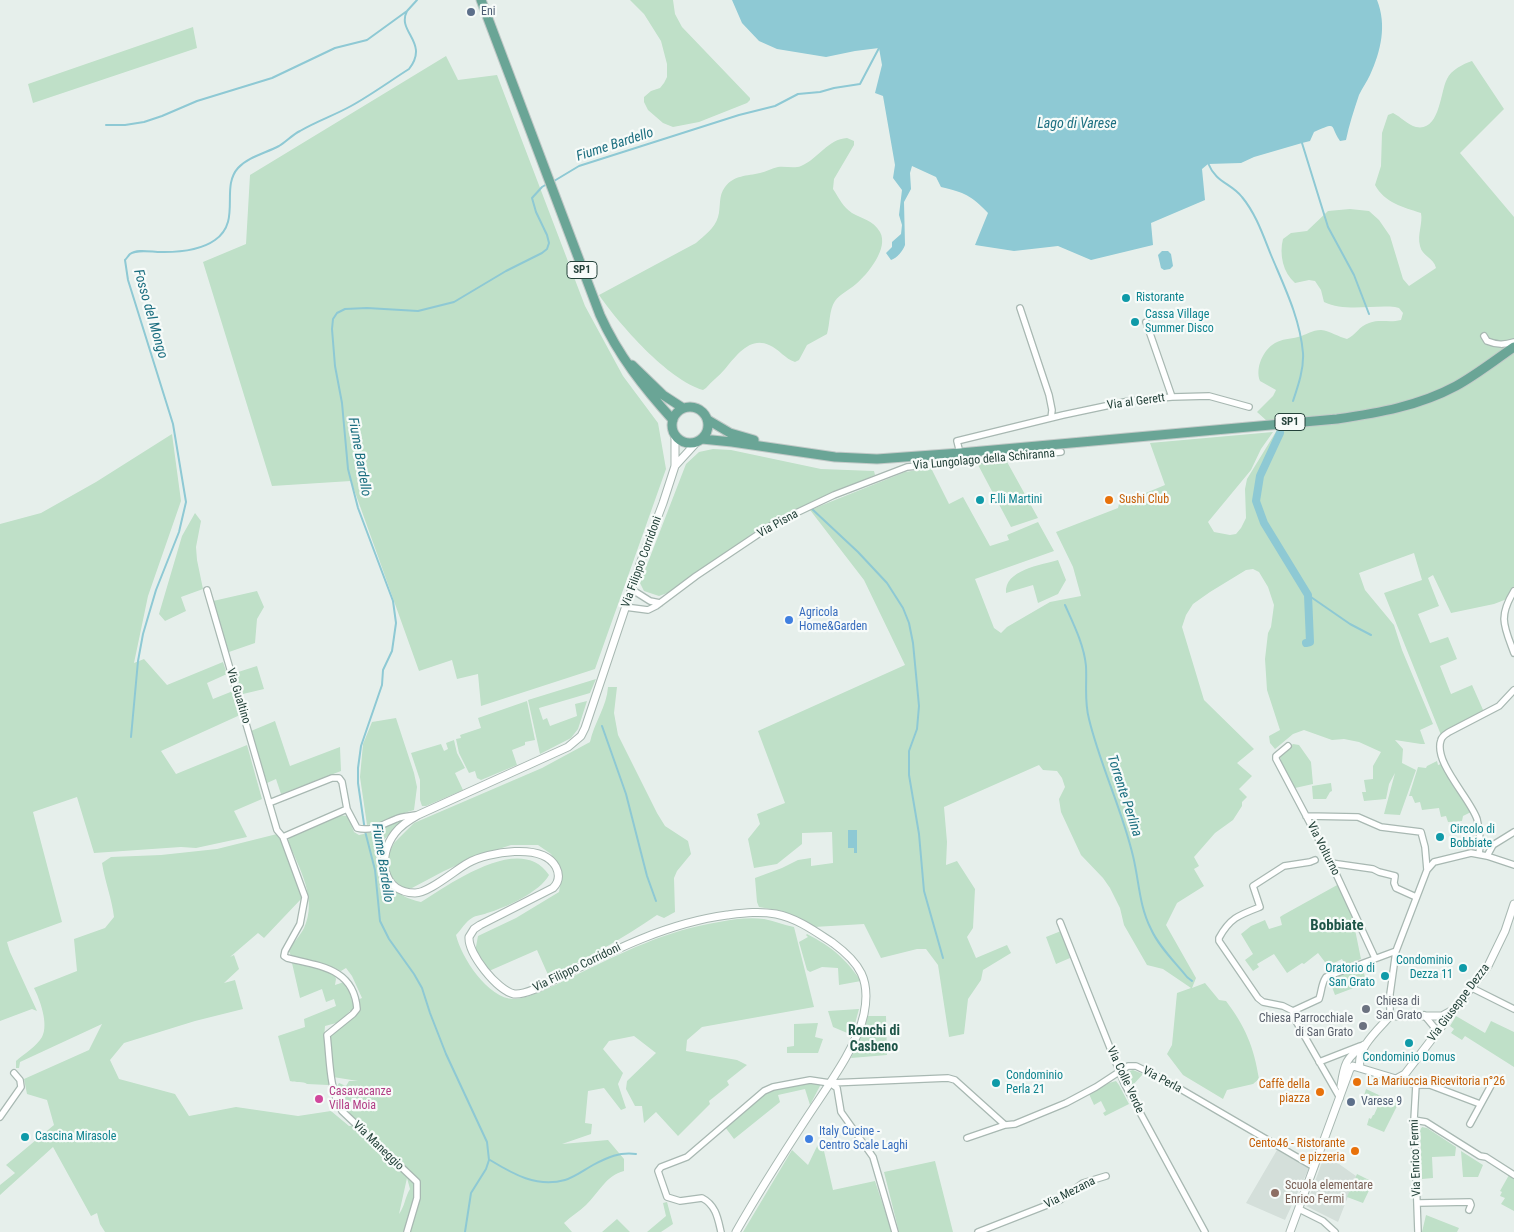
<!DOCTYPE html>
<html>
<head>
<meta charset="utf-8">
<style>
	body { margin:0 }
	canvas { display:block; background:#e6efeb }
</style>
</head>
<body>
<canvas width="1514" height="1232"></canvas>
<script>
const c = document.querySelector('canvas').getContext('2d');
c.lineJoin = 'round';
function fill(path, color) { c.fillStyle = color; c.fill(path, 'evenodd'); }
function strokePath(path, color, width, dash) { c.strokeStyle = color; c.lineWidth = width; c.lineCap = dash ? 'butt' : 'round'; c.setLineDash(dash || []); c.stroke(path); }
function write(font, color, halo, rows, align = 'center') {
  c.font = font + ' "Roboto Condensed",sans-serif'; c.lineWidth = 4.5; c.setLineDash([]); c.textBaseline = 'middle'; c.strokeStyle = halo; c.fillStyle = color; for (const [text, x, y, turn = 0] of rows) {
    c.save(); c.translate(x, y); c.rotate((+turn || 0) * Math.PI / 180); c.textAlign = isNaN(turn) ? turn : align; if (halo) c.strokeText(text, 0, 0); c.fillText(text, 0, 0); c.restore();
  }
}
fill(new Path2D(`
	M1277,1150L1309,1168L1285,1220L1246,1203Z
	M1325,1154L1356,1176L1338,1222L1306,1206Z`), '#d4dfda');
fill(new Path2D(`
	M630,0H673L675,14L682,27L750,98V100L747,103L699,122L673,127L663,123L648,110L644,102V97L651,91L660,88L664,83L667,77V64L661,41L644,14Z
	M193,27L197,48L33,103L28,84Z
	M446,56L458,80L497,75L585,306L623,376L658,423L666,469L595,669L481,706L478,674L457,679L452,660L419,671L351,481L272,486L203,262L246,244L250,175Z
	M1472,61L1504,109L1460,153L1514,217V586L1507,599L1494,604L1451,613L1433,575L1428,578L1439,606L1418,614L1430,643L1448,637L1457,659L1440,666L1451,694L1472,685L1484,712L1451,727L1441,735L1384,593L1422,580L1414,553L1359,573L1365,590L1394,625L1402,650L1433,724L1420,730L1425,744H1421L1395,740L1403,749L1402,763L1416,770L1400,815L1384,814L1395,773L1389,784L1386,799L1364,801L1362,792H1366L1364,780L1373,779V766L1381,752L1359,742L1344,739L1332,740L1304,730L1293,734L1275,749L1270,743L1269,736L1280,730L1267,690L1265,659L1268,633L1271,627L1274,605L1268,587L1259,572L1253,569L1246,570L1210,592L1193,604L1186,615L1182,627L1204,700L1254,749L1237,763L1252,776L1239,789L1247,797L1242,802V806L1233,820L1215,833L1194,857L1199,866L1194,869L1204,886L1177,903L1166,925L1196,978L1192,988L1205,983L1219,1000L1226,1001C1245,1026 1254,1047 1259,1079L1253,1084L1227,1090L1223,1099L1183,1075L1167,1054L1172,1045L1177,993L1191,988L1163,969L1147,965L1124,925L1120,908L1110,888L1103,878L1081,855L1061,812L1059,799L1065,787L1062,778L1057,771L1043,770L1039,765L944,807L947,842L946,865L957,861L975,889L973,928L967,937L976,958L1007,945L1011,953L983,970L981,980L968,999L964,1034L949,1037L938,965L926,949H917L881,958L864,924L814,927L783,911L759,907L757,902L755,878L782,868L798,860L811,858V866L833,863L832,832L802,833V844L777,864L754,868L748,839L760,824L757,814L785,803L758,731L905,665L864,580L810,510L905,472L931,468L949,504L963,497L990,546L1009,540L1007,535L1038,522L1054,551L975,579L994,628L1001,633L1007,627L1050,602L1081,596L1073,567L1056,532L1118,508L1119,504L1165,485L1150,443L1273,432L1261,449L1251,470L1208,522L1214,532L1230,535L1236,534L1241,528L1246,518L1245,489L1247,479L1277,430L1257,412L1273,396L1276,390L1260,381C1255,368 1263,350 1275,343C1282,339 1290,339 1298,337C1306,335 1312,330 1321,330C1330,331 1339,337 1347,339C1356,335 1359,326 1369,323C1380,319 1390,323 1401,320L1403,313L1399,308L1395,307C1371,305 1345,312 1324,302L1321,290L1315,281L1309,280L1295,283C1283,273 1279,254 1283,239L1291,233L1307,231L1328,211L1350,209L1369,211L1379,220L1390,236L1403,279L1409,286L1436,268C1434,258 1422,256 1420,246C1417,234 1423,224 1421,213C1403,207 1385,203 1375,185L1381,166L1382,133L1388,115L1393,113C1401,117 1408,125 1416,127C1440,132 1440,92 1447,79C1451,70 1463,64 1472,61Z
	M847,138L854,141V145L834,179L833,189C839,198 843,207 852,213C862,219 873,220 880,232C889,248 868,274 856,284C849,290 840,294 835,301C829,310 830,324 827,334L807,345L799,360L795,362C785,359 779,349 769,345C750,336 736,356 725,369C719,376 712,381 706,388L703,390C668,380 619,324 599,295L696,243C704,236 715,228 718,217C721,207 718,196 725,187C734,175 747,176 760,173C766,172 772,168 778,167C786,166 794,169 801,166C818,159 828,139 847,138Z
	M172,434L181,501L148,596L134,663L144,659L167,685L223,662L227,674L207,683L213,699L233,691L240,715L161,751L176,774L247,745L262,799L234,811L247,837L196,848L181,847L94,853L77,797L33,812L62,922L7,942L10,952L37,1011L32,1009L0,1021V524L41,513L96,482Z
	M713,449L731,450L821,469L874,471L875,475L766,524L670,592L659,596L644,591L640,583L686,464L699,452Z
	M1006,460L1038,518L1011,527L977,463Z
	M195,513L201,521L196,547L197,560L203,589L181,597L186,611L165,621L159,614L182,536Z
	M1058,560L1066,580L1058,594L1038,603L1033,585L1006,593C1004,570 1041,565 1058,560Z
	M257,591L264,607L257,619L255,643L229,652L213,601Z
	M257,666L264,689L243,694L235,673Z
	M596,679L590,693L539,708L543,720L547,718L550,726L577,716L575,704L587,701L578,729L571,738L540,754L528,700Z
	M608,687H617L614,713L618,735L657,813L665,826L688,841L691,854L677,871L674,878L675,912L664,918L657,915C622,939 587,958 549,977L537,950L489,971L475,952L478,936L516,918L559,892L561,880L558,866L551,854L538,845H511L475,857L444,871L412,888H403L393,879L387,870L388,855L394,843L414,823L542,768L590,742C594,723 607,706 608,687Z
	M527,701L535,740L525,742V745L512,750L517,765L481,780L477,778L475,771L469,773L459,753L456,739L461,738L460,735L481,728L478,718Z
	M396,718L414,773L417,787L414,810C398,814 384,823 367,825L360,777L363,744L372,722Z
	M275,721L290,766L340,747L341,771L281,794L276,779L267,783L251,731Z
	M454,740L457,753L465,768L455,773L463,790L426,806H422L420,800V780L411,753L441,744L444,751L448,749L446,743Z
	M1293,744L1299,745L1311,762L1313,784L1295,788L1282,768L1280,757L1285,750Z
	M1437,761L1438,765L1441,764L1450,780L1471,812L1463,816L1462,821L1448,822L1446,816L1441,817L1439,808L1422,810L1420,802L1415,803L1412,796H1409L1418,767L1426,768L1427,766Z
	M1331,783L1332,791L1330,792L1326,799H1313L1312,786Z
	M338,815L348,816L354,832L359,835L381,830L388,825L402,820L383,841L376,856C384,881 393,896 421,902C450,884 521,832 549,875C540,892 505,908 487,913C483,915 476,915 472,918C466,921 461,930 456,935C461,957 488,999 514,999C529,999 559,983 574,976C621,953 667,930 719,922C734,919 750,917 764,919C774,921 784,925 794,927L814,1007L702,1027L687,1040L686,1051L737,1060L747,1065L727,1081L729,1085L709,1101L710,1104L678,1136L656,1112L644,1123L642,1106H635L626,1089L627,1081L656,1053L634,1036L609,1041L603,1049L623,1073L618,1084L626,1108L621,1110L604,1088L588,1091L585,1123L592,1124L591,1134L562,1144L608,1140L624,1159V1171C606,1175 598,1194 586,1205C579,1212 571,1216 564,1223L572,1232H105L100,1224L97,1213L91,1216L53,1147L0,1195V1185L15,1173L6,1165L54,1125L47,1100L27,1094L24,1079L89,1050L102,1024L20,1062L19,1068H16V1061C24,1054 37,1046 42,1037C49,1024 40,1000 34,988L77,971L74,939L105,928L114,917C112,899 105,882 102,863L111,857L161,855L217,849L277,834C290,853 298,876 302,898L264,938L258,933L230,957L234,955L239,969L224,983L235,980L243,1009L195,1021L124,1043L110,1060L119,1079L175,1094L189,1116L236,1107L298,1116L331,1111L349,1126H361C345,1112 342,1108 336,1088L339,1083L346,1086L349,1081H358L333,1077L330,1037L333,1032L351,1020L350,1011L340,1022L325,1026L324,1039L331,1083L328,1085L307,1084C303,1081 296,1083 290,1081L278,1036L305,1027L304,1019L336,1006L334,999L326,1002L322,989L300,998L292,963L329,971L334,973L336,979L335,985L344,982L350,991L352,1002L362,998L352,976L346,968L341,971L330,966L292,957L288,950C293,943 300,936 304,928C318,899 299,868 288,841L289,838ZM407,1178L410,1189C405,1197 405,1206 399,1214Z
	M1339,884L1351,910L1361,959L1345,965L1342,959L1328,966L1318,953L1304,964L1302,963L1287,973L1274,954L1257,964L1259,967L1253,971L1245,960L1253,954L1241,934L1251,926L1265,920L1269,929L1282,925L1280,917L1283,915Z
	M1061,931L1070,958L1056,964L1046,937Z
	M807,934C832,947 845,958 861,981L839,985L838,968L822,967L810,972L807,970L799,942L808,937L806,935Z
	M1362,967L1367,983L1335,995L1329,979Z
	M859,1009L852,1035L833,1027L828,1011Z
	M867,1016H886L887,1055L851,1058L863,1030Z
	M1456,1016L1485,1033L1491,1021L1514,1032V1067L1465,1036L1462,1040L1451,1033L1454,1029L1450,1026Z
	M818,1023L815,1037L823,1039L818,1053H787V1047L794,1046V1024Z
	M1133,1070L1143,1074L1132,1086L1137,1091L1134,1094L1123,1077L1126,1072Z
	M1116,1081L1119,1085L1129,1104L1105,1116L1103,1113L1106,1111L1101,1101L1094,1105L1089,1094L1109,1083Z
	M813,1082L821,1084L810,1105L805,1089L778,1095L780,1102L734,1139L725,1127L767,1091L794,1083Z
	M1366,1089L1398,1104L1384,1132L1367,1125L1369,1118L1371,1119L1373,1115H1374L1378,1106L1363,1099Z
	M1422,1127L1427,1128L1456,1147L1455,1156L1432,1157L1433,1178L1422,1179L1420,1130Z
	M821,1138L833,1190L875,1181L892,1232H743L792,1150L808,1165Z
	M1461,1151L1483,1165L1478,1177H1463Z
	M935,1161L953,1232H899L884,1172Z
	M1357,1174L1373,1182L1363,1203L1347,1197Z
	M1509,1175L1514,1178V1211L1501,1204L1505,1198L1500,1196L1502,1192L1500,1191Z
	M667,1202L673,1224L661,1232H647L666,1216L663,1203Z
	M1426,1215L1459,1228L1457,1232H1422Z
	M617,1219L630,1232H602Z`), '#bfe0c8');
fill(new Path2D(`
	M732,0H1377C1387,25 1381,51 1370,75C1367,82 1362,88 1359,95C1354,110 1349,125 1346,140L1340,141C1329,126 1339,121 1314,132L1310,141L1302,143L1254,157L1241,163L1208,164L1202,169L1205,200L1151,223L1153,245L1091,260L1058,246L1014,251L975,245L988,213C971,195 965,193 941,187L936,177L912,166L910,173L911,189L904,202L905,245C903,251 897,258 891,260L886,253L892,247V242L901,234L902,225L899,215L902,190L893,178L895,165L883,96L875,93L882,65L879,48L855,51L826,57L777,49L759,41L742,23Z
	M1162,251H1168L1171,254L1173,266L1170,269L1164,270L1161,268L1158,255Z
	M848,830H857V853H854V848H848Z`), '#8ec9d4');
strokePath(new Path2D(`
	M106,125H125L144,122L162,116L197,101L272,78L335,48L367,40L407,11L417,0
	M1302,143L1328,227L1354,275L1369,314
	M1208,163C1216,183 1231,183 1242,197C1256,214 1263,235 1271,255C1284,286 1300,318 1303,353C1304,369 1298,386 1293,401
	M554,181L579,166L739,115L775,106L798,94L820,92L834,88L860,84L879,48
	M812,509L858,552L887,583L903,608L909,623L913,643L919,706L917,729L909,751V775L919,834L924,891L943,958
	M1308,595L1350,624L1371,635
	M1065,605C1074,625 1084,645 1086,666C1087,684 1084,701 1089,719C1100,765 1122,809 1133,856C1139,880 1139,906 1151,929C1159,947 1175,962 1187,977L1192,981
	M602,726L626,794L647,876L656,901
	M131,737L138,661L143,634L156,590L179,532L186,502L173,424L128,280L125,260C127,258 128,256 130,254C138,248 155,253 164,252C180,252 201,250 215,240C242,221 220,188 238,168C248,157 266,153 279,146C286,142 292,135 300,131C317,121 335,115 351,106C371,95 390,81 409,69C430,42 396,32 407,11
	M490,1160C513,1174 537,1188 565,1180C575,1177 584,1170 593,1165C608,1157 619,1152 636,1154
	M465,1232L471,1193L486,1169L489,1160L487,1142L446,1054L430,1013L422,988L414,974L389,939L380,921L375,870L365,831L358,783V768L361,746L382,685L383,670L392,651L396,623L393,601L358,508L348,469L342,403L335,366L332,329L333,319L337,313L345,309L367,308L418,311L454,302L506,271L542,253L547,249L549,243L547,235L536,212L532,198L542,187L547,184`), '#8ec9d4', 2);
strokePath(new Path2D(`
	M1280,433L1260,476L1256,501L1264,523L1308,595L1310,642L1306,643`), '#8ec9d4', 8);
const minor = new Path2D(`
	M1020,308L1049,395L1052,410L1051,418
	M1146,322L1172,397
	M1484,336L1487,341C1497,345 1504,345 1514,342
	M960,453L957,441L1063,415L1129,401L1172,397L1209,396L1249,407
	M631,589L650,601L660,603
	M207,590L277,830L283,837L305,897L300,924L285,951L284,956L287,958C319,966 354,968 357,1009L353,1014L327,1035C330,1060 329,1089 342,1111L417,1182V1198L407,1232
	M1514,591C1498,617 1504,626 1514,653
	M625,607L648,610L656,606L696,576L775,523L834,495L907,467L1061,452
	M1288,746L1276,756V759L1331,863L1375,958
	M269,803L332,778H339L342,782L347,809L357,828C372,832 383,824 396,819C402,816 410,816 416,815
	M1306,816L1358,817L1381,827L1421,832L1425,847L1427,870
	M283,837L347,809
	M1479,854C1481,842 1480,830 1477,819C1470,798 1433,762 1441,740C1442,736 1446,734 1449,732L1499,706L1514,690
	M1487,856L1493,845L1514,832
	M1331,863L1373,869L1379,872L1395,876L1394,883L1396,888L1416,897
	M1060,922L1124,1083L1205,1232
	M1472,988L1514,1009
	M1293,1011L1319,999C1322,991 1321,984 1326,977L1396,951L1427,870L1434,862L1471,853L1487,856L1514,865
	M1293,1011L1283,1006L1263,1002L1258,998L1219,941V938C1230,918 1239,915 1260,907L1253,886L1284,866L1310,862L1315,860
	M1293,1011V1016L1340,1098
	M1424,1015L1434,1027L1432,1037
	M1390,1016V994L1396,951
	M1319,1062L1360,1046
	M1396,1079L1416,1085H1430L1480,1104
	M830,1083L837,1088L841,1112L873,1157L895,1232
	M1416,1085L1414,1120L1418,1232
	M0,1117L21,1087L20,1080L14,1073
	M1414,1120L1426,1122L1480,1156L1486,1157L1514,1175
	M1470,1124L1494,1080
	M967,1138L1005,1125
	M1418,1203L1470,1202L1471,1205L1469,1210
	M1299,1209L1323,1221L1335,1232
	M721,1232C718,1219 716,1205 702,1198L680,1201L667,1197L658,1171L661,1167L687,1157L764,1091L773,1087L810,1080L830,1083L948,1078L955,1080L1005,1125L1015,1124L1066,1103L1096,1087L1128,1066H1136L1165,1080L1314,1167
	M978,1232L1060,1200L1083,1183L1106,1176`);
const tertiary = new Path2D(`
	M675,435V466L663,503L641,561L585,728L581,736L568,747L418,815C409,820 401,825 395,833C377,856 381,892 415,893C429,893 455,870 468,863C488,852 543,842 556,867C560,875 559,882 553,888L480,925L474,929L469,937C468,954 497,990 514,994C522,995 530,991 538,988C599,958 659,924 727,915C744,913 759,911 776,914C797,918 816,932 833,943C860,963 871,980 864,1014C857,1047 827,1087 808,1116C783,1154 758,1193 736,1232
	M675,466L696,443
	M1360,1067C1356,1048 1379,1029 1390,1016H1442L1451,1011
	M1341,1086C1344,1064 1346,1058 1364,1045
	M1290,1232L1350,1069L1353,1066L1396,1079L1405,1074L1488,966L1505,931L1514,904`);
const primary = new Path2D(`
	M481,0L600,315C618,355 644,388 673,420
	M632,365L663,395L683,408
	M672 425a18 18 0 1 1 36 0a18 18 0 1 1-36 0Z
	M708,420L730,433L754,440
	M702,439L732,442L835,457L877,459L960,453L1337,419C1378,413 1419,406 1456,386C1476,375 1495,360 1514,347`);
strokePath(minor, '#a8b8b2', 8);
strokePath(tertiary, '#a8b8b2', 9);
strokePath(primary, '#c2cac8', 11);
strokePath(minor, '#fff', 5.5);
strokePath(tertiary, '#fff', 7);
strokePath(primary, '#6aa596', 9);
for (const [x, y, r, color] of [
	[471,12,5,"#5c6f8a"],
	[1126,298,5,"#0f9aa8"],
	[1135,322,5,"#0f9aa8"],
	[980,500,5,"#0f9aa8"],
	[1109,500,5,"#e8710a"],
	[789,620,5,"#3f7fe0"],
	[1440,837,5,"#0f9aa8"],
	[1463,968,5,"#0f9aa8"],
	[1385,976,5,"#0f9aa8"],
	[1366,1009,5,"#6b7280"],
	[1363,1026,5,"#6b7280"],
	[1409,1043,5,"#0f9aa8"],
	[1357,1082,5,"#e8710a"],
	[996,1083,5,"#0f9aa8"],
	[1320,1092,5,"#e8710a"],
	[319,1099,5,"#d1479c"],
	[1351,1102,5,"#5c6f8a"],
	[25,1137,5,"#0f9aa8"],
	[809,1139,5,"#3f7fe0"],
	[1355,1151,5,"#e8710a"],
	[1275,1193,5,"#8d6e63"]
]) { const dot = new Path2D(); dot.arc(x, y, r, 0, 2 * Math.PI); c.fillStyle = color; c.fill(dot); strokePath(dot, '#f7fbf9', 2); }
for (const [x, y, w] of [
	[582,270,30],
	[1290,422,30]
]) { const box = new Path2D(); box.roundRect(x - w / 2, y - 8.5, w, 17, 4); c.fillStyle = '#f7fbf9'; c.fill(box); strokePath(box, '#24423a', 1); }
write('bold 11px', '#24423a', null, [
	["SP1",582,270],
	["SP1",1290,422]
]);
write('12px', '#4e5e75', '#f7fbf9', [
	["Eni",481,12],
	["Varese 9",1361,1102]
], 'left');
write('12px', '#0d838f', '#f7fbf9', [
	["Ristorante",1136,298],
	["Cassa Village",1145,315],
	["Summer Disco",1145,329],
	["F.lli Martini",990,500],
	["Circolo di",1450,830],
	["Bobbiate",1450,844],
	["Condominio",1453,961,"right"],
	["Dezza 11",1453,975,"right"],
	["Oratorio di",1375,969,"right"],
	["San Grato",1375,983,"right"],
	["Condominio Domus",1409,1058,"center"],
	["Condominio",1006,1076],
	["Perla 21",1006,1090],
	["Cascina Mirasole",35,1137]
], 'left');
write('12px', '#24423a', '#f7fbf9', [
	["Via al Gerett",1136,402,-8],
	["Via Lungolago della Schiranna",984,460,-5],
	["Via Pisna",778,524,-29],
	["Via Filippo Corridoni",642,562,-70],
	["Via Gualtino",238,696,73],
	["Via Volturno",1323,849,63],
	["Via Filippo Corridoni",577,968,-26],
	["Via Giuseppe Dezza",1459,1003,-53],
	["Via Colle Verde",1125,1080,65],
	["Via Perla",1162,1080,28],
	["Via Maneggio",378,1146,44],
	["Via Enrico Fermi",1416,1158,-92],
	["Via Mezana",1070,1193,-27]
]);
write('12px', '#c56008', '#f7fbf9', [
	["Sushi Club",1119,500],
	["La Mariuccia Ricevitoria n°26",1367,1082],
	["Caffè della",1310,1085,"right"],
	["piazza",1310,1099,"right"],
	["Cento46 - Ristorante",1345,1144,"right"],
	["e pizzeria",1345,1158,"right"]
], 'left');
write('12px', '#366cbe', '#f7fbf9', [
	["Agricola",799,613],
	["Home&Garden",799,627],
	["Italy Cucine -",819,1132],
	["Centro Scale Laghi",819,1146]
], 'left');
write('12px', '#5b616d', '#f7fbf9', [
	["Chiesa di",1376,1002],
	["San Grato",1376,1016],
	["Chiesa Parrocchiale",1353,1019,"right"],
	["di San Grato",1353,1033,"right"]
], 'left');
write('12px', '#b23c85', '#f7fbf9', [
	["Casavacanze",329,1092],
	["Villa Moia",329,1106]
], 'left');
write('12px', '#785e54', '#f7fbf9', [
	["Scuola elementare",1285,1186],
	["Enrico Fermi",1285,1200]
], 'left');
write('italic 14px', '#1c6f80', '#f7fbf9', [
	["Lago di Varese",1077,124],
	["Fiume Bardello",615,145,-18],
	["Fosso del Mongo",150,314,74],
	["Fiume Bardello",359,457,80],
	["Torrente Perlina",1124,796,72],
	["Fiume Bardello",382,863,81]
]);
write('bold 14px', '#1f5548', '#f7fbf9', [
	["Ronchi di",874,1031],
	["Casbeno",874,1047]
]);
write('bold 15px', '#1f5548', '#f7fbf9', [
	["Bobbiate",1337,926]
]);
</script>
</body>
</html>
